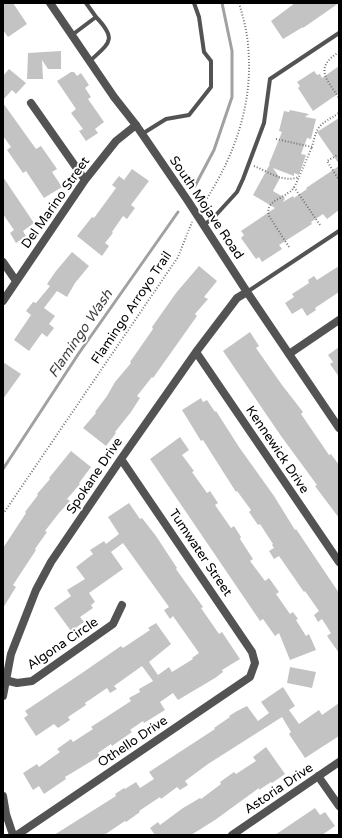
<!DOCTYPE html>
<html>
<head>
<meta charset="utf-8">
<style>
	body { margin:0 }
	#map { position:relative; width:342px; height:838px; overflow:hidden; background:#fff; font-family:"Varela Round",sans-serif }
	canvas { display:block }
	.frame { position:absolute; inset:0; border:4px solid #000; pointer-events:none }
</style>
</head>
<body>
<div id="map">
<canvas width="342" height="838"></canvas>
<div class="frame"></div>
</div>
<script>
const c = document.querySelector('canvas').getContext('2d');
c.lineJoin = 'round';
function strokePath(path, color, width, dash) { c.strokeStyle = color; c.lineWidth = width; c.lineCap = dash ? 'butt' : 'round'; c.setLineDash(dash || []); c.stroke(path); }
function fill(path, color) { c.fillStyle = color; c.fill(path, 'evenodd'); }
function write(font, color, halo, rows, align = 'center') {
  c.font = font + ' "Varela Round",sans-serif'; c.lineWidth = 4; c.setLineDash([]); c.textBaseline = 'middle'; c.strokeStyle = halo; c.fillStyle = color; for (const [text, x, y, turn = 0] of rows) {
    c.save(); c.translate(x, y); c.rotate((+turn || 0) * Math.PI / 180); c.textAlign = isNaN(turn) ? turn : align; if (halo) c.strokeText(text, 0, 0); c.fillText(text, 0, 0); c.restore();
  }
}
strokePath(new Path2D(`
	M195,186L214,150L232,97V51L222,3
	M3,469L79,353L178,212`), '#a1a1a1', 3);
fill(new Path2D(`
	M3,3H13L27,24L8,37L3,30Z
	M295,3H339L303,28V27L283,39L271,21Z
	M61,51V69H48L42,60L43,79H27L28,53Z
	M339,66V93L313,111L298,88L300,86L297,82L314,71L317,75L320,74L322,78Z
	M9,69L26,83L16,94L12,90L3,100V76Z
	M71,72H74L77,76L81,73L89,85L85,88L91,97L88,99L104,122L95,129L98,133L86,141L79,131L83,129L71,113L76,109L57,81Z
	M3,103L36,149L41,146L57,169L52,172L62,187L44,198L26,171L23,173L7,150L11,147L3,136Z
	M290,110L309,114L305,117L316,119L311,139L307,138L301,154L306,155L299,175L294,173V176L273,168L280,178L273,191L285,198L283,202L293,196L294,198L307,189L306,188L339,166V210L327,219L323,214L311,222L312,224L279,245L282,249L262,262L259,257L256,259L241,238L244,235L241,231L275,208L253,195L270,164H269L282,132L279,131L284,111L289,112Z
	M339,118V164L317,132Z
	M132,169L149,181L131,205L135,208L127,219L123,216L112,232L113,233L105,243L109,246L102,256L77,236L92,217L94,218L116,188L112,185L119,176L124,180Z
	M3,177L34,223L23,231L26,236L16,243L10,233L14,230L3,214Z
	M72,252L89,266L75,283L67,297L57,291L44,308L55,316L49,324L54,328L47,337L42,333L29,351L14,340L31,315L26,311L33,302L36,303L50,286L47,284L56,271Z
	M199,266L217,281L204,297L208,299L195,314L197,316L153,378L152,377L137,396L140,398L131,412L115,432L116,433L106,446L83,428L96,413L95,412L107,396L115,382L131,363L130,362L153,329L152,327L176,293Z
	M339,266V292L315,308L316,310L307,316L302,308L292,314L285,303L294,297L292,294L309,283L308,280L314,276L317,280Z
	M250,332L259,346L256,348L282,385L303,412L301,414L329,455L331,454L339,465V518L315,486L317,485L281,436L223,351Z
	M339,347V377L330,364L333,362L328,355Z
	M3,362L21,374L3,399Z
	M201,398L203,402L207,400L215,412L216,411L239,447L274,496L295,530L296,529L339,593V653L327,636L331,633L322,619L318,622L314,615L319,611L305,591L304,592L279,556L274,559L269,551L274,548L272,545L273,544L260,524L258,525L249,512L251,510L237,491L236,492L203,440L201,441L182,410Z
	M180,437L189,450L182,455L194,471L192,472L207,493L210,491L218,503L215,505L231,528L234,526L241,537L240,539L253,559L250,561L265,581L269,578L279,592L276,594L290,614L293,612L298,619L296,620L306,636L309,634L316,650L290,660L279,633L275,636L263,619L260,621L150,459Z
	M71,451L91,467L79,483L80,484L67,499L70,501L59,513L45,531L47,532L35,549L36,550L13,585L16,587L3,608V548L26,513L25,512L38,495L37,494L50,479L49,478Z
	M129,503L140,519L142,518L156,536L177,568L176,569L203,607L201,608L219,634L222,632L240,659L222,670L223,672L215,678L178,700L173,693L160,702L165,710L144,723L143,721L130,730L132,732L112,746L111,744L98,753L100,756L65,777L66,779L44,794L39,786L33,790L23,773L37,764L39,767L60,752L57,749L71,739L73,742L93,729L91,727L131,701L129,698L140,692L139,689L153,681L142,666L114,686L117,689L110,693L107,688L85,703L86,705L68,717L70,720L58,728L54,724L36,736L24,718L28,715L25,711L82,673L121,646L123,648L150,630L148,628L156,623L171,644L149,662L158,675L169,667L172,672L193,659L192,658L199,653L173,616L170,619L164,610L169,607L123,543L111,552L123,569L89,593L95,602L91,605L93,608L80,617L84,622L71,631L54,608L71,596L67,590L85,579L76,567L93,554L90,550L104,541L106,544L119,534L108,517Z
	M290,667L316,672L312,688L287,683Z
	M283,687L295,706L289,710L299,724L319,710L322,715L339,703V736L305,758L289,734L291,732L282,717L208,764L185,781L188,785L180,790L177,787L161,799L160,797L139,811L140,812L126,822L125,821L104,835H54L116,796L115,794L124,788L125,789L136,782L140,788L154,779L149,772L215,729L214,728L230,717L229,716L237,711L247,706L258,721L269,713L261,702Z
	M266,747L285,774L272,783L271,782L259,790V788L215,820L191,835H155L150,828L158,822L160,825L183,808L200,798L201,799L221,784L220,782L234,772L236,774L256,761L253,757Z
	M315,808L320,815L325,812L335,826L322,835H275Z`), '#c3c3c3');
strokePath(new Path2D(`
	M339,52C314,68 326,78 339,98
	M276,139L312,147C318,123 319,126 339,113
	M339,154L327,161L339,180
	M254,166C269,172 283,183 299,177L312,147
	M294,187L320,225
	M202,206C234,158 254,104 248,45C247,31 243,17 239,3
	M289,247L269,216C265,202 279,200 288,193C294,190 296,183 299,177
	M3,514L178,257L192,222`), '#757575', 2, [1, 2]);
strokePath(new Path2D(`
	M72,35L96,17L86,3
	M90,61C109,43 118,40 96,17
	M142,134L166,119L189,115L211,87V61L204,52L199,17L194,3
	M204,225L215,216L237,192L243,179L264,123L270,79L339,33
	M247,292L339,231`), '#535353', 4);
strokePath(new Path2D(`
	M31,103L85,180
	M3,262L16,281
	M3,301L85,180L116,141L136,125
	M196,352L339,562
	M289,354L339,320
	M5,680L17,683L32,681L113,624L122,605
	M3,696L11,654L36,590L51,562L121,459L196,352L237,298L247,292
	M318,776L339,806
	M3,796L6,814L13,835
	M17,835L250,677L255,663L252,652L121,459
	M232,835L339,762`), '#535353', 8);
strokePath(new Path2D(`
	M50,3L114,97L136,125L188,201L247,292L339,428`), '#535353', 8);
write('13px', '#000', '#fff', [
	["Del Marino Street",56,203,-55],
	["South Mojave Road",206,208,56],
	["Flamingo Arroyo Trail",132,308,-56],
	["Kennewick Drive",277,450,56],
	["Spokane Drive",95,476,-56],
	["Tumwater Street",200,553,56],
	["Algona Circle",63,644,-34],
	["Othello Drive",133,742,-34],
	["Astoria Drive",279,789,-34]
]);
write('italic 14px', '#424242', '#fff', [
	["Flamingo Wash",81,334,-56]
]);
</script>
</body>
</html>
